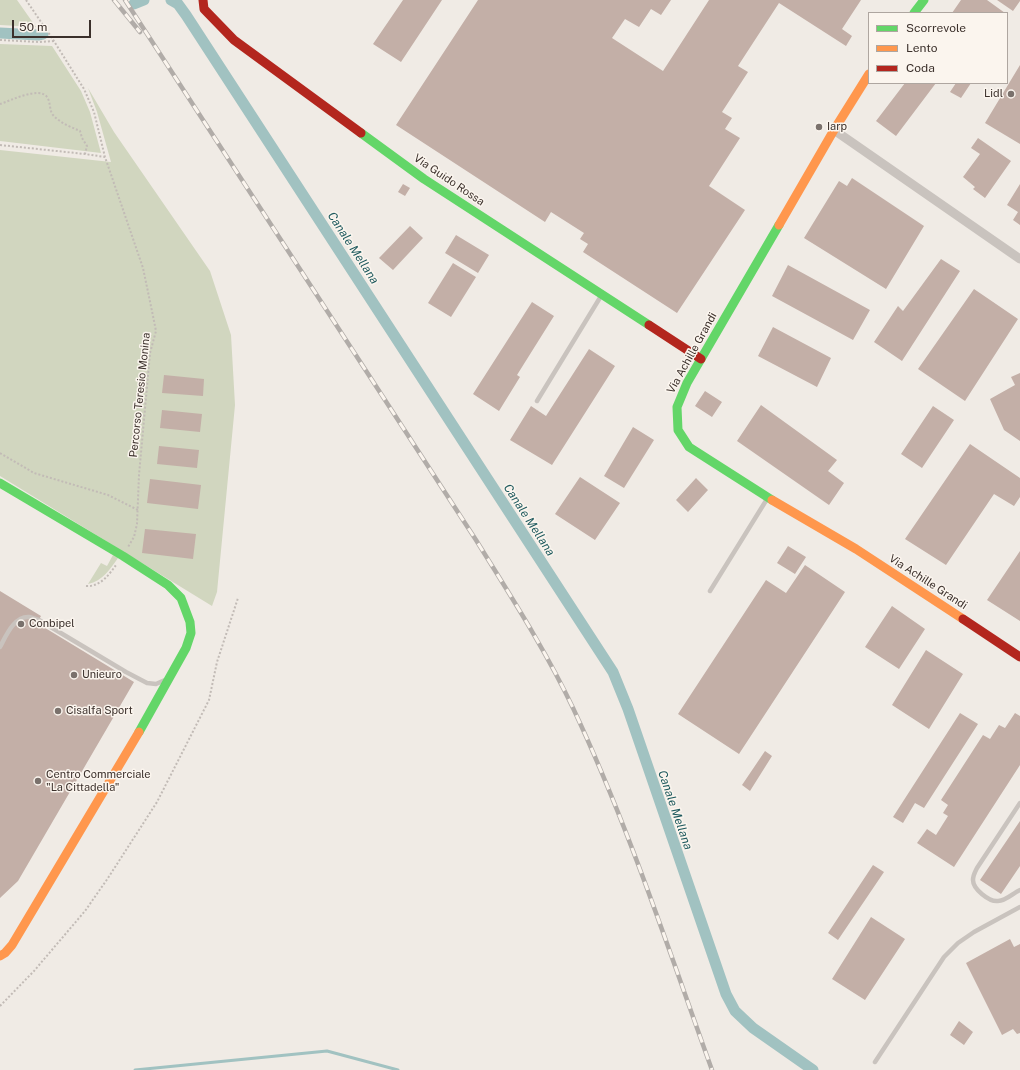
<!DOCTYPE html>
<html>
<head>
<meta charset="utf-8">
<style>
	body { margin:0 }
	#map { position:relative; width:1020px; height:1070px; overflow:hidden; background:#f0ebe5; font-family:"Public Sans",sans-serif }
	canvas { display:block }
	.legend { position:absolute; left:868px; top:12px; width:140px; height:72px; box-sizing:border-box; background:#fbf5ee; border:1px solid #aea6a0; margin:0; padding:5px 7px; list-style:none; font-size:12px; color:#3b302b }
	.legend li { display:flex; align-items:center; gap:8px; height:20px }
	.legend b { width:20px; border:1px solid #aea6a0 }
	.scale { position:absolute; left:12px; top:20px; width:79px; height:18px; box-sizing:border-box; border:2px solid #3b302b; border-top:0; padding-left:5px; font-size:12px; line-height:14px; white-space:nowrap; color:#3b302b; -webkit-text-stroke:3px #fbf5ee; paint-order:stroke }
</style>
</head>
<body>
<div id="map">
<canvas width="1020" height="1070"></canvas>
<ul class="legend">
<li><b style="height:5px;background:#63d668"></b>Scorrevole</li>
<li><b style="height:5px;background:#ff974d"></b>Lento</li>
<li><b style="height:5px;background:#b3261e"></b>Coda</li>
</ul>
<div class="scale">50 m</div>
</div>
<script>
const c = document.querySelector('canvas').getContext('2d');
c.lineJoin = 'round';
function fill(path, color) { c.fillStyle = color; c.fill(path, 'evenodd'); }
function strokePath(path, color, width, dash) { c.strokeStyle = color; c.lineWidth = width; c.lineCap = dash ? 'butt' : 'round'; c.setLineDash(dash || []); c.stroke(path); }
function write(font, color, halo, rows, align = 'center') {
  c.font = font + ' "Public Sans",sans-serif'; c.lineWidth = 3; c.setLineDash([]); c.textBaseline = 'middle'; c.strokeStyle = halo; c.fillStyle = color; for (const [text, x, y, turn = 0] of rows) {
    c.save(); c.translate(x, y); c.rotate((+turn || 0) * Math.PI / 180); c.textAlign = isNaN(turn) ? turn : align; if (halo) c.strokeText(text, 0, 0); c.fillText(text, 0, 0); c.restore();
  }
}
fill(new Path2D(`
	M0,0H17L36,27L0,25Z
	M0,44L52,46L81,91L90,112L101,153L0,141Z
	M88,88L114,132L210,271L231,335L235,405L217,592L212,606L0,476V150L111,162L97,112Z
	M113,555L118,558C110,569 103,581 88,584L101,563L107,566Z`), '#d1d6bf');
strokePath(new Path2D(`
	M135,1070L327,1051L398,1070`), '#a1c2c1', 3);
strokePath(new Path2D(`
	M171,0L178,4L186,15L613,672L628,709L726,994L735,1011L753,1028L813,1070
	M134,4L144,0
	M0,33L38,35L43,34`), '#a1c2c1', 11);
fill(new Path2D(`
	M403,0H442L401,62L373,44Z
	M478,0H671L661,15L651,9L639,27L625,19L612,38L663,71L709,0H861L842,29L852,36L846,46L779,3L738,66L748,72L722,112L732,118L725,129L740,138L709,186L745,210L677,313L583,252L588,244L580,239L584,233L551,212L545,222L396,125Z
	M961,0H987L1005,13H952Z
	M997,0H1020V1L1013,11Z
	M1020,65V144L985,123Z
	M905,83H936L896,136L876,121Z
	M956,83H971L961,98L950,92Z
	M978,138L1011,161L985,198L973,189L975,187L963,177L980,154L971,148Z
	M852,178L924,226L886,289L804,238L839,181L847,186Z
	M403,184L410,188L405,196L398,192Z
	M1020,184V225L1013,220L1018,212L1007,205Z
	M410,226L423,238L393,270L379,258Z
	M456,235L489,255L478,273L445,253Z
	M941,259L960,271L902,361L874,342L898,306L903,311Z
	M453,263L476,277L451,317L428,303Z
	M788,265L870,310L853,340L772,296Z
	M974,289L1018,319L965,401L918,369Z
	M532,302L554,316L517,375L520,377L499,411L473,394Z
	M773,327L831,358L817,387L758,356Z
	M589,349L615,366L552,465L510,440L531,406L546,416Z
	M1020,373V441L1004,430L990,399L1015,385L1011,377Z
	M164,375L204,379L203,396L162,393Z
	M705,391L722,402L712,417L695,406Z
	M761,405L837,460L828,471L844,483L829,505L737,441Z
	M933,406L954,420L922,468L901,454Z
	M162,410L202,414L200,432L160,428Z
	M633,427L654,440L624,488L604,476Z
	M970,444L1020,478V497L1014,506L994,494L946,565L905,539Z
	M159,446L199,450L197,468L157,464Z
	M580,477L620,503L595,540L555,514Z
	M696,478L708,490L688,512L676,500Z
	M150,479L201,485L198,509L147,503Z
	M145,529L196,534L193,559L142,553Z
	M788,546L806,557L795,574L777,563Z
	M1020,551V621L987,600Z
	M805,565L845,592L739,754L678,714L766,580L786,593Z
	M0,591L41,616L37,623L134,682L18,881L0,898Z
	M892,606L925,629L899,669L865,647Z
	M926,650L963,674L929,729L892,705Z
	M960,713L978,724L924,808L915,803L903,823L893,817Z
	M1015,713L1020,716V765L954,867L917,843L927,829L936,835L948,816L943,813L948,805L941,800L983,735L990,739L999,725L1005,728Z
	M765,751L772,756L750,791L742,785Z
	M1020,821V866L1001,894L980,880Z
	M873,865L884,872L838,940L828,933Z
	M871,917L905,939L865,1000L832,979Z
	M1010,939L1014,947L1020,944V1033L1017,1034L1013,1029L1002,1035L966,963Z
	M959,1021L973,1032L964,1045L950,1035Z`), '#c3afa7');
strokePath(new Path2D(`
	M26,0L52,38L84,89L94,112L105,157L143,268L153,316L156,331L150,353L139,475L137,524L134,537L128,547
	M0,40L39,42L54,41
	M0,104C10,101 39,86 47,97C51,103 49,110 53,115C60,123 71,127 80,131L82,138L87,146L85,154
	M0,145L85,154L105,157
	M0,453L34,473L108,495L138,510
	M86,586C100,587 109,575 116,565
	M0,1006L34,971L85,911L108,878L157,802L209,700L217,662L238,598`), '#c2bbb6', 2, [2, 2]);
strokePath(new Path2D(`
	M537,401L601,296
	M710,591L767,499
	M0,647C6,636 14,616 29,617C32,618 36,619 39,620L126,672L147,683L156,684L165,680
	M1020,803L977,868C975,872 973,875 973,880C973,889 989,902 998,901C1006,901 1013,893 1020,890
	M875,1062L944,957L958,943L974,932L1020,907`), '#c9c3be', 4.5);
strokePath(new Path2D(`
	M834,130L1020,259`), '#c9c3be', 9);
strokePath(new Path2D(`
	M914,13L924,0
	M361,133L424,179L649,325
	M0,483L123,556L168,585L181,598L190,622L191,633L186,648L139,732
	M772,500L689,447L678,430L677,407L687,383L779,225`), '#63d668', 9);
strokePath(new Path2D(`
	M779,225L834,130L869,74
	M772,500L856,549L963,619
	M0,956L5,953L12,945L139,732`), '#ff974d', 9);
strokePath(new Path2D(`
	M203,0L204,9L234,40L361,133
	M649,325L701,359
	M963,619L1020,657`), '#b3261e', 9);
const rail = new Path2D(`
	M114,0L140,32
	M125,0L476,540C510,595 545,649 573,708C628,825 668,948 712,1070`);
strokePath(rail, '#b1aca8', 4.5);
strokePath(rail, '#fbf5ee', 3, [9]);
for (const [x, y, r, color] of [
	[1011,94,4,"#7a716c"],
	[819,127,4,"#7a716c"],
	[21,624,4,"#7a716c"],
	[74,675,4,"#7a716c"],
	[58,711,4,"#7a716c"],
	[38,781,4,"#7a716c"]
]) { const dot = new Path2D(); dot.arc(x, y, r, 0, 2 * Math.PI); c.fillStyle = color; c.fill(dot); strokePath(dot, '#fbf5ee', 1.5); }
write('11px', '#3b302b', '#fbf5ee', [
	["Lidl",1003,94,"right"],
	["Iarp",827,127],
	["Conbipel",29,624],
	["Unieuro",82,675],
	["Cisalfa Sport",66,711],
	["Centro Commerciale",46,775],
	["\"La Cittadella\"",46,788]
], 'left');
write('11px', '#3b302b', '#fbf5ee', [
	["Via Guido Rossa",449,180,34],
	["Via Achille Grandi",692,353,-61],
	["Percorso Teresio Monina",140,395,-84],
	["Via Achille Grandi",928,582,33]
]);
write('italic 12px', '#1f5a5e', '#fbf5ee', [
	["Canale Mellana",353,248,57],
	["Canale Mellana",529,520,57],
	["Canale Mellana",675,810,71]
]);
</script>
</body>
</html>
